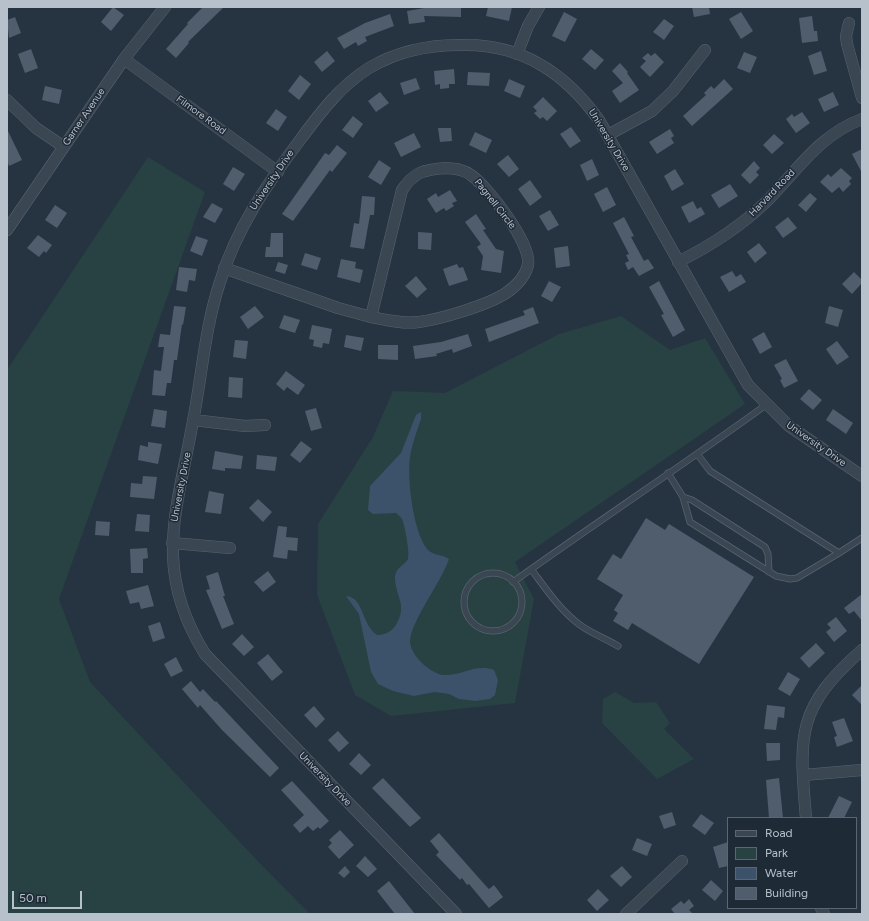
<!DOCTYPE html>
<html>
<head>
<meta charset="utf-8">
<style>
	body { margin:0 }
	#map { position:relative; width:869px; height:921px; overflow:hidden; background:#263442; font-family:Figtree,sans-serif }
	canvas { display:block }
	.frame { position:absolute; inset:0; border:8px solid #b7c1cc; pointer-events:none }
	.legend { position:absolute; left:727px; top:817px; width:130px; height:92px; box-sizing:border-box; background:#1f2a37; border:1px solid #5c6673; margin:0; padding:5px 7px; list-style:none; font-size:12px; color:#b7c1cc }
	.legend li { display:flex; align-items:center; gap:8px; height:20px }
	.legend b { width:20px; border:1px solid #5c6673 }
	.scale { position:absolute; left:12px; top:891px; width:70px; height:18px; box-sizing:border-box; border:2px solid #b7c1cc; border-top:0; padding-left:5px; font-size:12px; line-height:14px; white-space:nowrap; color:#b7c1cc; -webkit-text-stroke:3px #1f2a37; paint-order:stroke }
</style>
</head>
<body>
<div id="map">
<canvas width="869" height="921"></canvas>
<div class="frame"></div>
<ul class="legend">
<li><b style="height:5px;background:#3a4652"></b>Road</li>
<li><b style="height:11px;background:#284143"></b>Park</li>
<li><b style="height:11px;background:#3c526a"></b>Water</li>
<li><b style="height:11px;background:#4f5d6d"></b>Building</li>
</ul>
<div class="scale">50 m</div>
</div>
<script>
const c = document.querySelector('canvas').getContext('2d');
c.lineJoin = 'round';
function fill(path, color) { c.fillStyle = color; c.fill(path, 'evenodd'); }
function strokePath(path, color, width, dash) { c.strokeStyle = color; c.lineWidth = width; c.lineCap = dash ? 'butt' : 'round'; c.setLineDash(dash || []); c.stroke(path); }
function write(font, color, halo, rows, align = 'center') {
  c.font = font + ' Figtree,sans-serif'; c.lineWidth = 3; c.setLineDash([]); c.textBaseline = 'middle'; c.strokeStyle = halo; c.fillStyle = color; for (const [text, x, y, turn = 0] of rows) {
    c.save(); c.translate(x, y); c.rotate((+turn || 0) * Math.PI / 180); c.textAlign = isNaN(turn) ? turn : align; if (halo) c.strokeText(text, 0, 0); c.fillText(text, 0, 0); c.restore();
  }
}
fill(new Path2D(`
	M148,157L205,192L59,599L90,682L252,855L310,914H7V370Z
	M621,316L670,350L705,338L745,404L515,562L534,599L515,703L391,716L355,695L317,595L318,524L373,437L393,391L445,393L559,334Z
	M615,692L634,703L656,702L670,723L664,729L694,759L657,779L602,723L603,699Z`), '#284143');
fill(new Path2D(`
	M421,412V419C417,431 412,444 410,457C407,479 413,531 427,549C433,556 442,554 449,559C442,581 410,622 410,642C411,651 417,658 422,663C427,668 436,674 443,675C462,676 476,663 494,670L498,680L495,695L490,699L475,701L459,699L449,694L435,692L414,696L393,691L378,684L371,672L359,614L346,596C364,597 361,624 377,635C386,635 393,631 397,623C407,605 396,597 395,579C395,567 404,566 408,559C410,553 405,526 402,519C401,517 398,515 396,513L373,514L368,510L370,486L401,453L416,415Z`), '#3c526a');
fill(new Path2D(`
	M113,7L124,15L111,31L101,22Z
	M203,7H224L188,42L189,43L176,58L166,49L188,24L187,23Z
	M430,7H461V17L424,16L425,22L409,24L407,11Z
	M488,7H512L509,21L486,16Z
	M692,7H709L710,14L694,17Z
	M564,12L577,19L565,42L552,36Z
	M741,12L753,31L741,39L729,19Z
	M390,14L394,26L365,37L367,41L358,46L356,42L344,49L337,38L365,23Z
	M812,16L814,31H817L818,41L802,43L799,18Z
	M15,17L21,33L9,38L7,20Z
	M664,19L674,26L664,40L653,32Z
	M31,49L38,68L25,73L18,54Z
	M591,49L604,60L595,70L582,59Z
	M327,51L335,61L322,72L314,62Z
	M821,51L827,71L814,75L808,56Z
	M744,52L757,57L750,73L737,68Z
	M648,53L651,56L655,53L664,62L650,77L640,67L646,61L642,58Z
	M620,63L628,72L627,73L639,90L620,103L612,91L623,83L612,71Z
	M454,69L455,84H449V88L440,89V84L435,85L434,71Z
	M468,72L490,73L489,86L467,85Z
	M300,75L311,84L299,100L288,91Z
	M416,78L420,89L404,95L400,83Z
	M509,79L525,86L520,98L504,91Z
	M724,79L733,89L692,126L683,116L706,95L704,93L711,86L714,89Z
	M45,86L62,90L59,104L42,100Z
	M380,92L389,103L376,112L368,101Z
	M833,92L839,105L824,112L818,99Z
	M543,97L557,111L547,121L543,117L540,119L534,113L537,111L533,107Z
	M276,109L287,117L278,131L266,123Z
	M802,112L810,123L796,133L786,119L792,114L794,117Z
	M353,116L363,124L353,138L342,130Z
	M571,127L581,141L570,148L560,134Z
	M438,128H451L452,141L440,142Z
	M7,129L22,160L9,166L7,160Z
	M670,129L674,136L671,138L674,143L657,154L649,142Z
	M475,132L492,140L486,153L469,145Z
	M414,133L421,147L401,157L394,143Z
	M774,134L784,143L772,154L763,145Z
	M337,145L347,153L332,172L330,170L293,221L282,214L325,153L329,155Z
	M862,149V173L852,154Z
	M508,155L519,169L509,177L497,164Z
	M592,159L599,175L587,181L580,165Z
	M379,160L391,168L381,185L368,177Z
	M754,161L760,168L756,172L759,175L750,184L741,175Z
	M233,167L245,174L234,191L223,184Z
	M841,168L852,178L849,181L851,184L843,192L839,187L832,193L820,182L828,174L831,177Z
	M675,169L684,184L672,191L664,176Z
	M530,180L542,197L530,206L518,189Z
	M730,184L738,196L719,208L711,195Z
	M607,187L616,205L603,212L594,194Z
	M450,190L457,201L452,203L454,206L446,211L444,208L436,213L427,199L436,193L438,197Z
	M810,193L817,199L806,212L798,205Z
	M362,196L375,197L374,215H370L364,249L350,247L354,223L359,224Z
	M693,201L697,209L701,207L705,214L689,223L681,207Z
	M212,203L223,209L215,223L203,217Z
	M55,205L67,213L57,228L45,220Z
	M550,210L559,225L548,231L539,216Z
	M476,214L486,229L483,230L496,249L504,251L501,273L481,270L483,256L477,247L481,244L465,222Z
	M624,217L634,236L631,237L644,261L648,259L654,268L639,276L633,267L628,270L625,263L629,261L626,255L629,254L613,223Z
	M788,217L797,228L783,238L775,227Z
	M418,232L432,233L431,250L418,249Z
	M271,233H283V257H265L266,247H270Z
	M38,235L52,245L46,253L44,251L39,257L27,248Z
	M196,236L208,240L202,256L190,251Z
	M759,243L767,253L755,263L747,252Z
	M568,246L570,266L556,268L554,248Z
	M305,253L321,258L317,270L301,265Z
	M341,259L356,262L355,268L363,270L360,283L337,277Z
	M278,262L288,265L285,274L275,271Z
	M457,264L459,268L463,267L468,280L449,286L443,269Z
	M179,267L197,269L195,281L189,280L187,292L176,290Z
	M732,271L736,277L741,274L746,282L729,292L720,277Z
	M854,272L862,280V283L852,294L842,284Z
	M416,276L427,289L417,298L405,286Z
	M549,281L561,287L552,302L541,296Z
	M659,281L685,330L673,337L661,315L664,314L649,287Z
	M174,306L186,307L183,325L182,324L177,360H174L171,383H167L165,396L152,395L154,370L161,371L164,347H158L160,334L170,335Z
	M255,306L264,317L248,329L240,317Z
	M829,306L843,310L838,327L825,323Z
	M533,307L539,323L489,342L485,329L525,315L523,311Z
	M284,315L300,320L295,333L279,328Z
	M312,325L332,329L329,344L323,343L322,348L313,346L314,340L309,339Z
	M764,332L772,347L760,354L752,339Z
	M468,334L472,346L453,353L452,349L436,354L437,356L415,359L413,346L441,342Z
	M346,335L364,338L361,351L344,347Z
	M235,340L248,341L246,359L233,357Z
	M837,341L849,357L837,365L826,349Z
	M378,345H398V360L378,359Z
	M786,359L798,381L784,388L780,380L782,379L774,365Z
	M286,371L305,385L298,395L287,387L284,391L276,384Z
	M229,377L243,378L242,398L228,397Z
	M809,389L822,400L813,410L800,399Z
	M316,408L322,428L311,431L305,411Z
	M154,409L167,411L165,428L151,426Z
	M833,409L853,423L846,434L826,420Z
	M301,441L312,449L300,463L290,455Z
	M148,442L162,444L158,464L138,460L140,445L148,447Z
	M215,451L243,456L241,469L225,468V471L212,469Z
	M257,455L277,457L275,471L256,469Z
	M143,476L157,477L154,499L130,497L131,483L142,484Z
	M209,491L224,494L221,514L205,512Z
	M258,499L272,512L263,522L249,508Z
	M137,514L150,515L149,532L135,531Z
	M646,518L665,530L669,524L754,577L699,664L632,623L628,630L613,621L618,613L614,610L623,595L597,579L613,554L621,559Z
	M96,521L110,522L109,536L95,535Z
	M278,526L287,527L286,537L298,538L297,551L288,550L287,559L273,557Z
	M147,548L148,558L143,559V573H131L130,549Z
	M268,571L276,582L263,592L254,582Z
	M218,572L225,596H223L234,624L222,629L206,590L210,589L206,576Z
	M148,585L154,606L141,609L139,602L130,604L126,591Z
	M862,594V621L854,611L849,614L844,608Z
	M836,617L847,631L834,642L826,632L831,628L827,624Z
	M160,622L165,638L153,642L148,626Z
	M242,634L254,647L244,656L232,644Z
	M816,643L825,653L809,668L800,658Z
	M268,654L283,672L272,681L257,663Z
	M176,657L183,671L171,677L164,664Z
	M788,672L800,679L790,696L778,689Z
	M191,681L200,692L203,689L215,702L216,701L279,768L270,777L222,730L200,705L198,708L182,689Z
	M862,685V705L852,695Z
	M767,705L785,707L784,718L778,717L776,730L764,729Z
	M314,706L325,719L316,728L304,715Z
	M844,718L853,741L837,747L834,737L837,736L832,722Z
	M338,731L349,743L339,752L328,740Z
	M766,743H780V760L767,761Z
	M359,753L371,765L361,775L349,764Z
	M383,778L421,818L410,827L372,788Z
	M779,778L783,818H769L766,780Z
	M292,781L329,821L320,829L318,827L313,831L308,826L300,833L293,825L304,815L281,790Z
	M839,796L852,802L844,818H828Z
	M672,812L676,825L664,829L659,816Z
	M701,814L714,823L705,835L692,826Z
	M340,830L354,845L339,859L328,847L332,843L329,840Z
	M439,833L486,886L489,889L494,885L503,897L489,908L469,884L467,885L462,878L460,880L436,855L439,852L430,841Z
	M637,838L652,844L647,856L632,850Z
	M728,842V866L719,868L713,847Z
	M365,856L377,869L368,877L356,866Z
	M345,866L350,872L344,878L338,873Z
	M622,866L632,877L621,887L610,876Z
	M711,880L723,891L715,901L702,890Z
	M389,881L415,914H395L377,891Z
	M598,889L609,900L597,911L587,900Z
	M689,899L694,906L689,910L693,914H675L671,909L681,901L684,904Z`), '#4f5d6d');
const lane = new Path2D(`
	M698,455L710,471L839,553L862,538
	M668,473L683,497L690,522L776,576L790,579L797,578L839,553
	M683,497L692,500L765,547L768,554L769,572
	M531,569C546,589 560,610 580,625C591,633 606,639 618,646
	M464 602a29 29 0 1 1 58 0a29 29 0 1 1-58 0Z
	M513,582C597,522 683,465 766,405`);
const street = new Path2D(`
	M849,23L846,36L847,44L862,98
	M517,54L528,26L539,7
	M124,59L278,172
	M7,100L36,128L64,147
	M608,135L652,111L673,91L705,50
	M445,168C455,169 463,169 471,175C488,187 532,244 528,265C525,277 515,287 506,293C488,305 441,319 419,322C403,324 386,320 371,317L402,190C415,171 424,170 445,168Z
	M7,230L124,59L165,7
	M678,262C710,246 740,227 766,202C797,171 819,135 862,119
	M224,268L338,308L371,317
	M193,420L245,426L265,425
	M172,543L230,548
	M804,775L862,770
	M806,818C799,735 796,708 862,650
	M821,908L824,914
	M456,914L205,654C152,569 177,511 193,421C202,375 205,327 220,282C236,229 267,184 300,140C320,113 340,86 369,68C399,50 432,44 466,45C524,45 566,74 599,120L748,385L789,426L862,476
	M626,914L682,861`);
strokePath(lane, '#58636f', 7);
strokePath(street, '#58636f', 12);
strokePath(lane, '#3a4652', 5.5);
strokePath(street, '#3a4652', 11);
write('10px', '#b7c1cc', '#1f2a37', [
	["Filmore Road",201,115,36],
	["Garner Avenue",84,117,-56],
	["University Drive",609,140,59],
	["University Drive",272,180,-56],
	["Harvard Road",772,193,-46],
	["Pagnell Circle",495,204,52],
	["University Drive",816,444,35],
	["University Drive",181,487,-79],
	["University Drive",325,779,46]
]);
</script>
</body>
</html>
